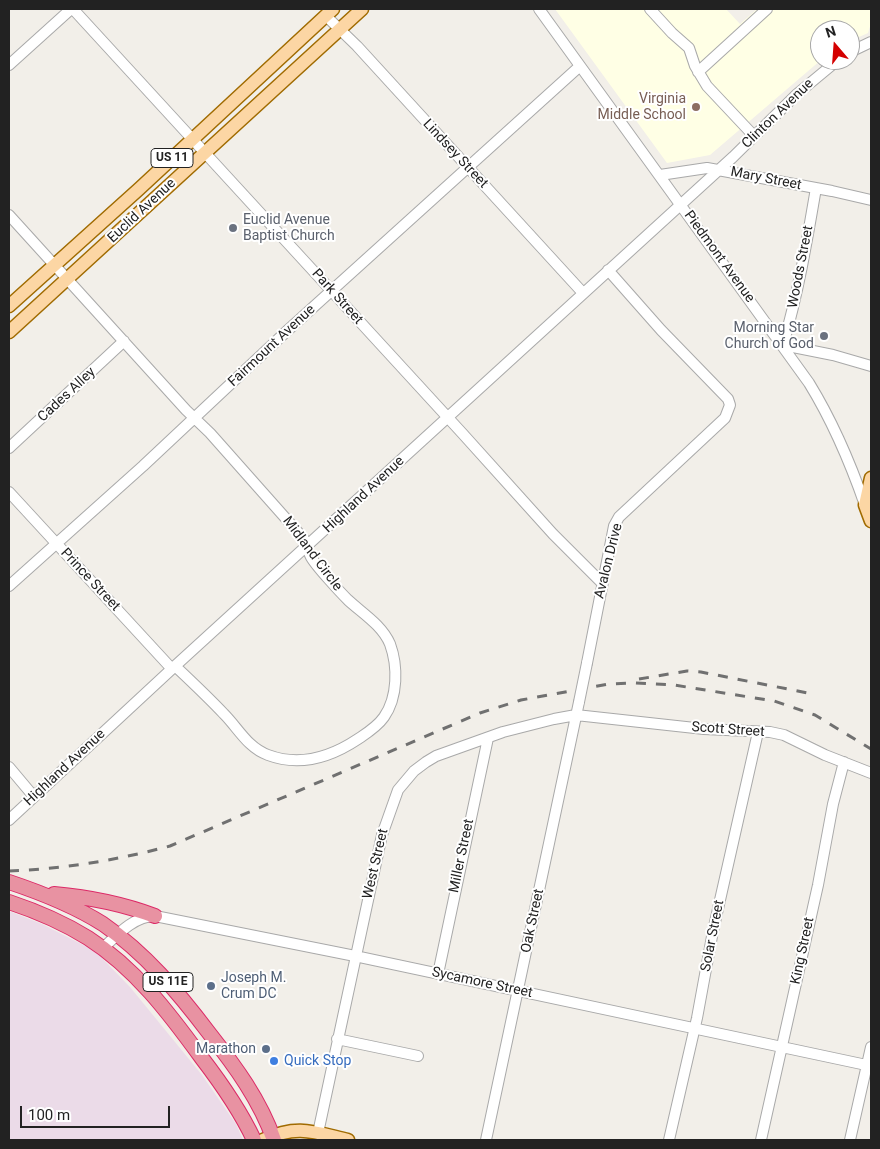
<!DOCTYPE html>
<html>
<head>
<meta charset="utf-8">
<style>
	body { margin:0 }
	#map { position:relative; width:880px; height:1149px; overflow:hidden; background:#f2efe9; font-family:Roboto,sans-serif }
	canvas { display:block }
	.frame { position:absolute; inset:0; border:10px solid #222; pointer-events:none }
	.north { position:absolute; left:810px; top:20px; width:50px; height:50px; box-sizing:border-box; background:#fff; border:1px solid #a7a7a7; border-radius:50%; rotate:342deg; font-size:14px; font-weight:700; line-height:20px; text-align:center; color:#222 }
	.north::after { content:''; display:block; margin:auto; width:18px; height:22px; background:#d40000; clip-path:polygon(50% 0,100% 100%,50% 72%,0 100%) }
	.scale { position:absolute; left:20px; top:1106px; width:150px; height:22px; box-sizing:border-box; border:2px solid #222; border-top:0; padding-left:6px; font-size:15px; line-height:18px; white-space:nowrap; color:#222; -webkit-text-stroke:4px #fff; paint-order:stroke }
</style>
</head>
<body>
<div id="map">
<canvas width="880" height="1149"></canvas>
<div class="frame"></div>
<div class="north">N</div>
<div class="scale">100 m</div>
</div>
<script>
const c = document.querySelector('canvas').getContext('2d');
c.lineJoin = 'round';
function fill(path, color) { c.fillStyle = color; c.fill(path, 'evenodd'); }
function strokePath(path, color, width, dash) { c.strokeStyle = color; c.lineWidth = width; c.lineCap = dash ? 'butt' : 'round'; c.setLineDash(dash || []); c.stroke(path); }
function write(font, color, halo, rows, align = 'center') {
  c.font = font + ' Roboto,sans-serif'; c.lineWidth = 4; c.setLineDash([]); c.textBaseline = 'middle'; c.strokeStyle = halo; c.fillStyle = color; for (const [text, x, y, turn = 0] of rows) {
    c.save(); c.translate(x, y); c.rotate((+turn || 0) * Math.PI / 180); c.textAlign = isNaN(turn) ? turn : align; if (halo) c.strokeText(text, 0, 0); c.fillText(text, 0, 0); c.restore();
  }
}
fill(new Path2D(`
	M9,911L42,924L95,951L130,987L202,1075L236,1124L243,1140H9Z`), '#ebdbe8');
fill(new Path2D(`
	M555,9H726L740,24L757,9H871V23L868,33L850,41V30H820L821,60L710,155L667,163Z`), '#ffffe5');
const minor = new Path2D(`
	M73,9L462,433L553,534L602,583
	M539,9L809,383C833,422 850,462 865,505
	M650,9L672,33L689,48L695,66L707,86L754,136
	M326,16L357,46L583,293
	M850,52L871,42
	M9,65L71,9
	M698,72L767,9
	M660,175L707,168L832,191L871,200
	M816,188C807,241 798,294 783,345L833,355L871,366
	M9,215L186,410L210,433L304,539C306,545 308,551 311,557C316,566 340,592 348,600C362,613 382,625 390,644C398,666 398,697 384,717C377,727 367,733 358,739C331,757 300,767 268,755C248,748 238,728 224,714C208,697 192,682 175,666
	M9,448L124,341
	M9,492L172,669
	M9,586L143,466L288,330L580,66
	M587,663L614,526L619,517L725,418L730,405L728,399L661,330L608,270
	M9,767L30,792L35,795
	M9,820L175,666L733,157L797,94L838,60
	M102,949C117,935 134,916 155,916L355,956L871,1066
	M438,974L488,738
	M337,1039L418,1056
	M318,1133L382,835L398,790L414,771L426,762L436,756L503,732L554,719L576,715L704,729L770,732L784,735L825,755L871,773
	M486,1140L579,702
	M669,1140L697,1018L713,931L758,732
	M761,1140L818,885L833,804L844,762
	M850,1140L871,1047`);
const major = new Path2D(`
	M9,306L139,189L333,9
	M9,332L362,9
	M871,478L865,505L871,521
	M263,1140C297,1124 314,1132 348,1140`);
const highway = new Path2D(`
	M9,882C42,893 73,905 103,924C145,953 178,992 209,1033C235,1066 260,1100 274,1140
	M54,894C88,897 123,904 155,916
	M9,902C36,911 64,923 88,938C135,968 169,1013 201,1057C221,1083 240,1110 254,1140`);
strokePath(minor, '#a9a9a9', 12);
strokePath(major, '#a06b00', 15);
strokePath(highway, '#dc2a67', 16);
strokePath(minor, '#fff', 10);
strokePath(major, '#fcd6a4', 12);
strokePath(highway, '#e892a2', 14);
strokePath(new Path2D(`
	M639,679L687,671L701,672L808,693
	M9,871C63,869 118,860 170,846L480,713L521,700L609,684L634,683L674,685L774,701L815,715L871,749`), '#707070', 3, [10, 10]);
const minorBridge = new Path2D(`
	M579,702L587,663`);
strokePath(minorBridge, '#a9a9a9', 12, []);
strokePath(minorBridge, '#fff', 10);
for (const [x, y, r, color] of [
	[696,107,5,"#8d6e63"],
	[233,228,5,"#6b7280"],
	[824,336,5,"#6b7280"],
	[211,986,5,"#5c6f8a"],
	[266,1049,5,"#5c6f8a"],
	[274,1061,5,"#3f7fe0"]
]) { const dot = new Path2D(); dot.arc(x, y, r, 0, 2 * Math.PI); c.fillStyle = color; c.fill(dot); strokePath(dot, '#fff', 2); }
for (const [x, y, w] of [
	[172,158,42],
	[168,982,50]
]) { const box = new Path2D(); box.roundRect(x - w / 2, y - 9.5, w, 19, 4); c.fillStyle = '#fff'; c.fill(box); strokePath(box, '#222', 1); }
write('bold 12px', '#222', null, [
	["US 11",172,158],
	["US 11E",168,982]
]);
write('14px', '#785e54', '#fff', [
	["Virginia",686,99],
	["Middle School",686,115]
], 'right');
write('14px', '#222', '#fff', [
	["Clinton Avenue",778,114,-44],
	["Lindsey Street",455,154,47],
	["Mary Street",766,179,11],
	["Euclid Avenue",142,211,-43],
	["Piedmont Avenue",719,257,54],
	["Woods Street",801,267,-79],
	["Park Street",337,297,48],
	["Fairmount Avenue",272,346,-43],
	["Cades Alley",67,395,-43],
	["Highland Avenue",364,495,-43],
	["Midland Circle",312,554,53],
	["Avalon Drive",609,561,-76],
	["Prince Street",90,580,47],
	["Scott Street",728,730,4],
	["Highland Avenue",65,768,-43],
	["Miller Street",462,856,-78],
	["West Street",376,864,-77],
	["Oak Street",533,921,-78],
	["Solar Street",713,936,-79],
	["King Street",803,951,-78],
	["Sycamore Street",482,983,12]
]);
write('14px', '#5b616d', '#fff', [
	["Euclid Avenue",243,220],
	["Baptist Church",243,236],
	["Morning Star",814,328,"right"],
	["Church of God",814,344,"right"]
], 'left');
write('14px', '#4e5e75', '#fff', [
	["Joseph M.",221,978],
	["Crum DC",221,994],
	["Marathon",256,1049,"right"]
], 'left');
write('14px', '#366cbe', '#fff', [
	["Quick Stop",284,1061]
], 'left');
</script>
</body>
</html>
